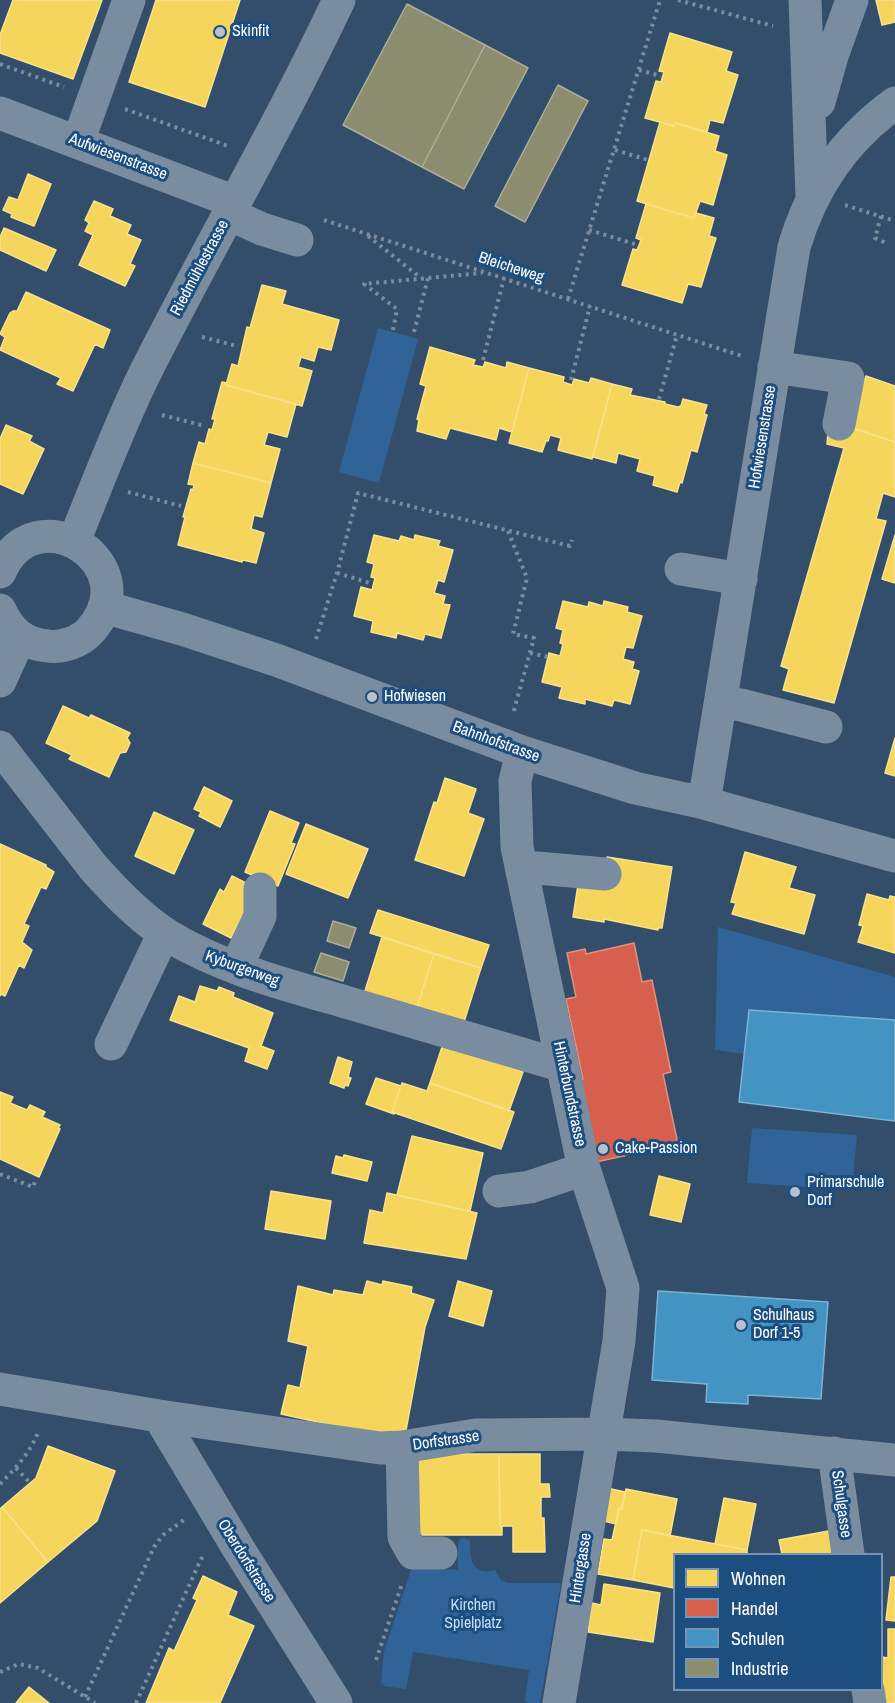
<!DOCTYPE html>
<html>
<head>
<meta charset="utf-8">
<style>
	body { margin:0 }
	#map { position:relative; width:895px; height:1703px; overflow:hidden; background:#334e6a; font-family:"Archivo Narrow",sans-serif }
	canvas { display:block }
	.legend { position:absolute; left:673px; top:1553px; width:210px; height:138px; box-sizing:border-box; background:#1c4e80; border:2px solid #7795b3; margin:0; padding:8px 10px; list-style:none; font-size:18px; color:#fff }
	.legend li { display:flex; align-items:center; gap:12px; height:30px }
	.legend b { width:30px; border:2px solid #7795b3 }
</style>
</head>
<body>
<div id="map">
<canvas width="895" height="1703"></canvas>
<ul class="legend">
<li><b style="height:16px;background:#f6d55c"></b>Wohnen</li>
<li><b style="height:16px;background:#d6604d"></b>Handel</li>
<li><b style="height:16px;background:#4393c3"></b>Schulen</li>
<li><b style="height:16px;background:#8c8c6e"></b>Industrie</li>
</ul>
</div>
<script>
const c = document.querySelector('canvas').getContext('2d');
c.lineJoin = 'round';
function fill(path, color) { c.fillStyle = color; c.fill(path, 'evenodd'); }
function strokePath(path, color, width, dash) { c.strokeStyle = color; c.lineWidth = width; c.lineCap = dash ? 'butt' : 'round'; c.setLineDash(dash || []); c.stroke(path); }
function write(font, color, halo, rows, align = 'center') {
  c.font = font + ' "Archivo Narrow",sans-serif'; c.lineWidth = 6; c.setLineDash([]); c.textBaseline = 'middle'; c.strokeStyle = halo; c.fillStyle = color; for (const [text, x, y, turn = 0] of rows) {
    c.save(); c.translate(x, y); c.rotate((+turn || 0) * Math.PI / 180); c.textAlign = isNaN(turn) ? turn : align; if (halo) c.strokeText(text, 0, 0); c.fillText(text, 0, 0); c.restore();
  }
}
fill(new Path2D(`
	M378,328L418,339L379,483L339,472Z
	M718,927L895,977V1020L749,1010L744,1054L715,1050Z
	M752,1128L857,1135L852,1190L747,1183Z
	M464,1538L470,1540C470,1558 471,1577 495,1570L501,1580L508,1583H561L540,1703H528L525,1700L529,1670L413,1652L406,1689L384,1686L381,1682L384,1651L412,1567L458,1570V1544L460,1539Z`), '#306498');
const homes = new Path2D(`
	M13,0H102L73,79L0,53V35Z
	M156,0H240L205,107L129,82Z
	M876,0H895V22L882,25Z
	M670,33L732,52L726,71L738,75L723,123L710,120L707,132L675,123L674,126L645,118L656,81L661,82L664,72L659,71Z
	M660,122L674,126L675,123L719,136L715,151L727,155L713,205L700,201L694,218L637,201Z
	M28,174L51,184L34,226L11,217L12,214L3,210L9,197L18,200Z
	M94,201L113,209L110,216L131,225L127,234L141,240L130,264L135,266L125,286L79,265L93,235L85,231L89,223L85,220Z
	M646,204L694,218L696,213L714,218L709,236L716,238L701,287L688,284L682,303L622,285L633,249L637,250L641,240L636,238Z
	M4,228L56,250L46,271L0,250V237Z
	M262,285L286,291L282,304L339,320L331,350L318,347L314,361L301,357L298,367L312,371L302,406L226,385L232,364L238,366L247,327L250,328Z
	M26,292L110,330L103,348L95,344L73,391L57,384L61,378L0,350L5,337L0,334L10,313L13,311H17Z
	M430,347L475,360L473,365L483,367L485,362L506,368L507,362L529,368L512,432L499,428L496,440L450,428L446,439L417,431L419,420L417,419L426,386L420,384Z
	M529,368L564,377L563,382L572,385L574,379L589,383L591,378L612,384L592,459L558,450L561,438L550,435L548,441H546L542,452L509,443Z
	M866,376L895,386V442L848,426Z
	M222,382L227,383L226,385L296,404L287,437L268,432L264,445L280,449L271,483L193,463L199,442L205,444L209,429L212,430L215,419H212Z
	M612,384L632,389L630,395L665,402V404L678,407L681,406L683,399L707,405L704,414L707,415L697,452L691,450L682,483L680,482L677,492L653,485L655,476L637,471L640,459L618,453L616,463L593,457Z
	M829,421L895,442V497L883,493L876,519L886,521L834,703L783,690L789,669L781,666L844,448L827,444Z
	M6,425L32,436L29,441L44,449L23,494L0,484V439Z
	M193,463L271,483L262,517L254,515L251,529L264,533L256,563L243,560L242,562L178,545L185,517H183L191,489L193,490L194,485L188,484Z
	M374,535L399,541L401,536L414,540L415,535L440,541L438,546L453,550L444,582L438,580L434,593L445,596L443,604L450,605L441,638L425,634L423,640L397,633L396,638L371,632L373,621L354,616L361,587L372,590L375,578L371,577L374,564L367,562Z
	M895,535V583L882,579Z
	M563,601L588,607L589,602L603,606L604,601L628,607L627,612L642,616L633,648L626,647L623,659L634,662L632,669L639,671L630,704L614,700L612,706L585,699V704L559,698L562,687L542,682L549,653L560,656L563,644L560,643L563,630L556,628Z
	M63,706L89,718L91,715L130,733L127,738L130,743L126,752L120,753L109,777L69,759L72,755L46,743Z
	M895,738V776L885,773Z
	M445,778L476,789L468,813L484,819L464,876L415,860L434,802L437,803Z
	M204,787L232,801L220,827L199,816L201,812L194,809Z
	M270,811L299,823L291,843L295,844L278,886L245,872Z
	M154,812L194,830L174,874L135,856Z
	M306,824L368,849L348,898L286,874Z
	M0,844L46,865V867L54,872L46,889L41,887L24,924L29,926L22,942L32,950L24,968L19,965L5,996L1,994L0,996Z
	M745,852L796,867L789,888L815,895L804,934L732,914L736,903L731,902Z
	M607,857L672,867L662,928H658V930L604,919V922L573,917L579,878L604,882Z
	M232,876L256,888L231,938L203,924L220,889L224,892Z
	M867,894L889,900L890,896L895,897V953L858,942L863,926L859,925Z
	M378,910L489,945L481,968L370,933Z
	M382,937L434,954L416,1010L364,994Z
	M434,954L481,968L463,1025L416,1010Z
	M200,986L217,991L219,987L234,993L233,997L273,1013L261,1046L274,1051L267,1069L245,1061L249,1048L170,1020L179,996L195,1002Z
	M443,1044L523,1072L509,1111L430,1083Z
	M338,1057L352,1062L348,1077L351,1078L348,1086L345,1085L344,1088L330,1083Z
	M376,1078L401,1086L392,1112H395L394,1114L366,1104Z
	M402,1083L427,1091L430,1083L514,1112L501,1149L392,1112Z
	M0,1092L13,1097L10,1103L27,1110L30,1105L45,1112L42,1117L60,1125L58,1128L60,1129L39,1177L0,1159Z
	M412,1136L483,1153L470,1211L397,1195Z
	M344,1155L372,1162L367,1181L332,1173L336,1156L343,1158Z
	M659,1176L690,1184L681,1222L650,1215Z
	M271,1191L331,1201L325,1239L265,1229Z
	M387,1193L477,1213L466,1259L364,1243L370,1210L383,1213Z
	M367,1281L382,1285L383,1281L412,1287L411,1293L434,1300L425,1327L404,1441L281,1414L288,1385L300,1388L308,1346L288,1341L298,1286L333,1295L334,1290L363,1295Z
	M458,1281L492,1291L483,1326L449,1316Z
	M48,1446L115,1471L97,1521L48,1562L2,1507L36,1478Z
	M410,1454H499L500,1526H502V1535H410Z
	M499,1454H540V1484H549L550,1497H541V1518H544L545,1552H513V1526H500Z
	M607,1488L625,1492L622,1509L619,1508L616,1524L600,1520Z
	M626,1489L677,1499L670,1536L642,1530L633,1580L598,1574L604,1539L612,1540L619,1508L622,1509Z
	M724,1498L756,1504L747,1550L715,1544Z
	M2,1507L48,1562L0,1603V1509Z
	M642,1530L747,1550V1554H674V1588L633,1580Z
	M834,1530L839,1554H782L779,1540Z
	M203,1576L237,1592L228,1615L254,1626L220,1703H146L169,1648L174,1651L197,1600L193,1598Z
	M891,1577H895V1621L886,1620Z
	M604,1584L660,1593L653,1642L588,1632L592,1603L601,1605Z
	M888,1629H895V1703H883L882,1657L888,1658Z
	M29,1687L49,1703H16Z`);
fill(homes, '#f6d55c');
strokePath(homes, '#f9e28d', 1.5);
const shops = new Path2D(`
	M634,943L642,982L652,980L671,1072L663,1074L678,1144L596,1162L578,1080L583,1079L566,999L576,997L567,953L585,949L586,954Z`);
fill(shops, '#d6604d');
strokePath(shops, '#e29082', 1.5);
const schools = new Path2D(`
	M749,1010L895,1020V1121L739,1102Z
	M658,1291L828,1302L821,1399L748,1395V1404L706,1402L707,1384L652,1380Z`);
fill(schools, '#4393c3');
strokePath(schools, '#7bb3d5', 1.5);
const industry = new Path2D(`
	M407,4L485,45L422,167L343,125Z
	M485,45L528,68L464,189L422,167Z
	M558,85L588,101L525,222L495,206Z
	M333,921L356,928L349,948L327,941Z
	M321,953L349,962L343,981L314,972Z`);
fill(industry, '#8c8c6e');
strokePath(industry, '#aeae9a', 1.5);
strokePath(new Path2D(`
	M678,0L773,26
	M0,64L64,87
	M639,70L661,76
	M125,109L228,146
	M615,150L648,160
	M845,205L895,221
	M881,216L875,238L888,244
	M324,220L742,356
	M589,230L638,245
	M368,236L421,278
	M568,299L660,0
	M393,330L397,309L364,284L482,273
	M414,332L428,278
	M202,337L237,346
	M483,360L504,278
	M571,380L590,306
	M659,399L677,335
	M162,415L205,426
	M128,492L181,506
	M508,531L527,578L513,634L534,638L513,714
	M337,573L370,583
	M316,639L337,573L358,493L570,546L572,540
	M530,653L548,657
	M0,1174L33,1187L36,1179
	M16,1468L29,1482
	M0,1484C16,1468 31,1452 39,1430
	M376,1660L402,1584
	M0,1672L19,1664L38,1668L95,1703
	M85,1697L154,1547L163,1535L184,1520
	M136,1703L201,1559L206,1555`), '#798ca0', 4, [3, 4.5]);
strokePath(new Path2D(`
	M805,0L812,198
	M819,102L832,56L852,0
	M0,113L235,202
	M78,142L129,0
	M229,214L262,229L297,240
	M774,367L848,378L839,424
	M74,541C97,485 118,428 145,373C208,248 279,127 339,0
	M681,569L741,579
	M0,572C34,491 150,564 90,631C80,642 62,648 48,646C24,644 10,632 0,610
	M104,607L182,629L276,660L522,752L635,788L704,803L895,856
	M0,681L20,637
	M721,702L741,705L826,727
	M0,747L93,867C115,892 139,917 167,935C223,969 287,985 349,1003C420,1024 492,1045 563,1066
	M522,752L515,781L517,847L584,1169L623,1288L619,1341L559,1703
	M704,803L794,247C812,187 843,141 895,103
	M522,872L537,868L605,874
	M236,968L260,916V889
	M111,1044L164,933
	M499,1191L530,1187L584,1169
	M0,1389L159,1416L380,1448L402,1447L476,1435L604,1434L656,1436L895,1460
	M159,1416L238,1548L336,1703
	M402,1447L404,1537L413,1553H441
	M834,1453L848,1554
	M868,1690L870,1703`), '#798ca0', 33);
for (const [x, y, r, color] of [
	[220,32,6,"#b8c1cb"],
	[372,697,6,"#b8c1cb"],
	[603,1149,6,"#b8c1cb"],
	[795,1192,6,"#b8c1cb"],
	[741,1325,6,"#b8c1cb"]
]) { const dot = new Path2D(); dot.arc(x, y, r, 0, 2 * Math.PI); c.fillStyle = color; c.fill(dot); strokePath(dot, '#1c4e80', 2); }
write('16px', '#fff', '#1c4e80', [
	["Skinfit",232,32],
	["Hofwiesen",384,697],
	["Cake-Passion",615,1149],
	["Primarschule",807,1183],
	["Dorf",807,1201],
	["Schulhaus",753,1316],
	["Dorf 1-5",753,1334]
], 'left');
write('16px', '#fff', '#1c4e80', [
	["Aufwiesenstrasse",118,157,21],
	["Riedmühlestrasse",200,268,-62],
	["Bleicheweg",511,268,18],
	["Hofwiesenstrasse",763,437,-81],
	["Bahnhofstrasse",496,742,20],
	["Kyburgerweg",242,969,20],
	["Hinterbundstrasse",569,1094,78],
	["Dorfstrasse",446,1441,-8],
	["Schulgasse",841,1504,82],
	["Oberdorfstrasse",246,1561,58],
	["Hintergasse",581,1568,-81]
]);
write('16px', '#c4def7', '#1c4e80', [
	["Kirchen",473,1606],
	["Spielplatz",473,1624]
]);
</script>
</body>
</html>
